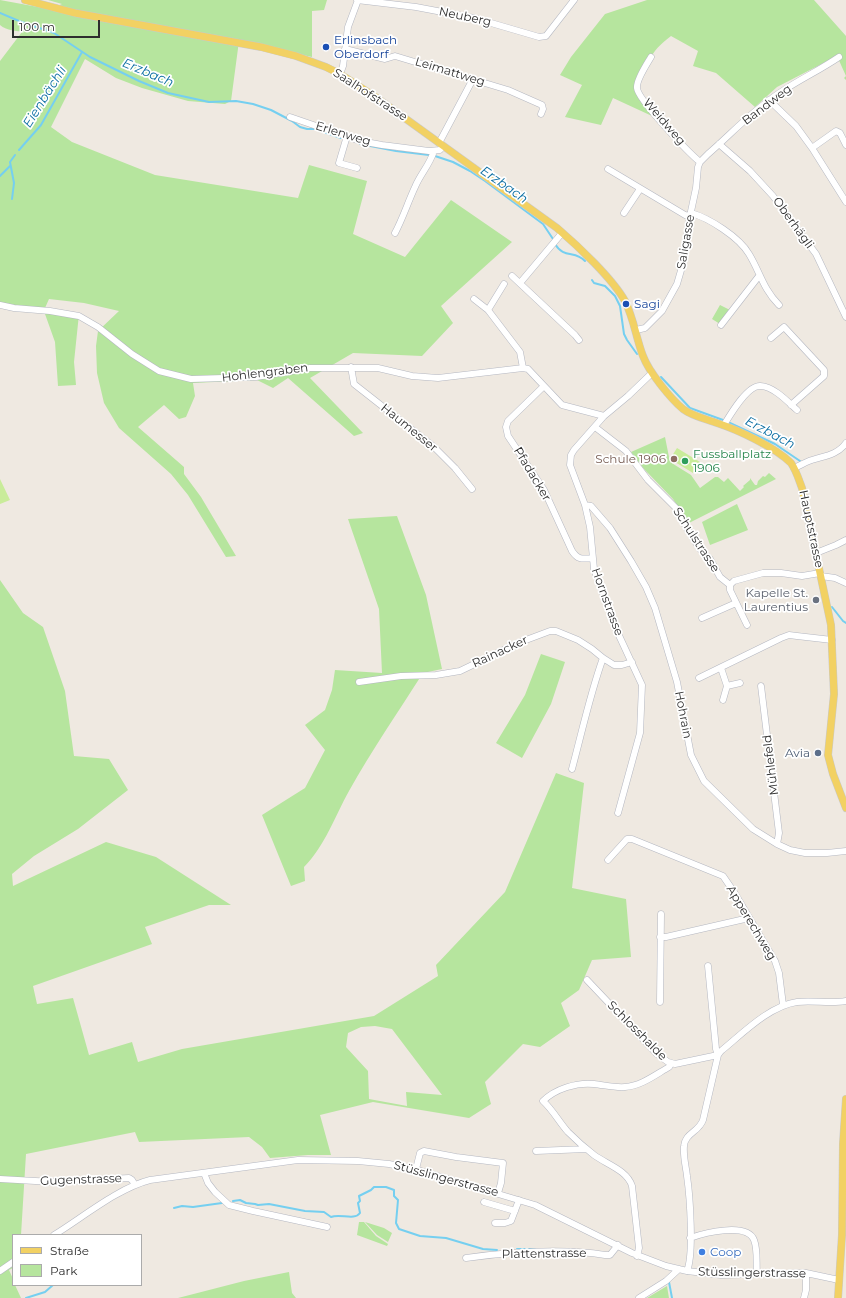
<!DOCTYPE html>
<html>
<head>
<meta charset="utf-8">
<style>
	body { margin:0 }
	#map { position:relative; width:846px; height:1298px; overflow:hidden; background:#efe9e1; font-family:Montserrat,sans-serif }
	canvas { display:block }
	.legend { position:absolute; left:12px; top:1234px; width:130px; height:52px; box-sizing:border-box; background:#fff; border:1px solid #ababab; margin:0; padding:5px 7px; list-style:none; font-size:12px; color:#2e2e2e }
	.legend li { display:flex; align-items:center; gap:8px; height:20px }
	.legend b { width:20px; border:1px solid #ababab }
	.scale { position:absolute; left:12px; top:20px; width:88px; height:18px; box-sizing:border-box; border:2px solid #2e2e2e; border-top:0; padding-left:5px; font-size:12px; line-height:14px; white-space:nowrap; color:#2e2e2e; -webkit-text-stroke:3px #fff; paint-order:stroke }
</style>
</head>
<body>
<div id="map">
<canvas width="846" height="1298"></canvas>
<ul class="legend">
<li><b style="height:5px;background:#f2d163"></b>Straße</li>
<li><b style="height:11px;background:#b6e59e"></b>Park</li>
</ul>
<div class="scale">100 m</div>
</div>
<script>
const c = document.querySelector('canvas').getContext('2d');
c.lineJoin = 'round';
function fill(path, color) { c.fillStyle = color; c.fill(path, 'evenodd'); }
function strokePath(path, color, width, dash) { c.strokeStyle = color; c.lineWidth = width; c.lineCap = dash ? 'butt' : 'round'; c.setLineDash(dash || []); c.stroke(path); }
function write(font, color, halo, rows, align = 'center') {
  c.font = font + ' Montserrat,sans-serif'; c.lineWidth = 3.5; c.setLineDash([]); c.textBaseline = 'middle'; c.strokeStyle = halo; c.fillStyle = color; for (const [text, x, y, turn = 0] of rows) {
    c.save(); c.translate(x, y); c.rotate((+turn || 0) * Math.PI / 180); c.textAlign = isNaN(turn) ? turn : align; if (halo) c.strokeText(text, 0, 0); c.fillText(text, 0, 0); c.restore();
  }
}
fill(new Path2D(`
	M0,0L49,9L62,4L48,0H327L324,10L312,11V57L239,41L231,101L225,104L188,101L142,88L116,78L85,59L51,127L72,142L155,175L298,198L309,165L367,181L353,234L405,257L451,200L512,242L441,306L453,323L422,356L353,353L310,378L363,433L354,436L288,378L273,388L257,380L193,383L195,396L186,417L179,419L164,405L138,427L184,467V474L201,497L236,556L226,557L188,495L171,474L119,428L104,403L97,373L96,346L98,331L119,311L84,303L49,299L45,308L79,314L74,362L76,385L58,386L55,342L45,314L0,306V61L22,32C14,30 7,31 0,25Z
	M647,0H814L846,36V80L844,78L846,76L837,56L777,87L755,107L716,73L693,66L698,51L671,36C648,53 647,65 638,91L654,113L652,116L613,98L601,125L565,117L582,85L560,75L571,57L605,14Z
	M720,305L730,310L720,324L712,319Z
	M665,437L670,462L691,475L700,488L715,477H718L724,482L728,478L740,491L744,487L743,486L750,480V478L755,485H757L758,481L763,476L765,477L769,473L776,479L689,523L673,499L644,469L631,452Z
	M737,504L748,530L710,545L702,522Z
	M397,516L426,595L442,669L423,673C398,712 372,750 349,791C335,816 325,846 304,867L305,881L291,886L262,815L305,788L325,750L305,725L325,710L332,690L335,670L382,673L379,609L348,519Z
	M0,580L23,613L43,627L65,691L74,756L109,759L128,790L78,829L34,856L12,874L13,886L106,842L156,857L231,905H209L145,927L152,944L33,986L37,1004L73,998L89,1055L132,1042L138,1062L182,1049L374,1016L438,976L436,965L505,892L556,773L584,783L572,888L626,899L631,957L592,960L579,990L561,1003L570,1026L540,1047L523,1044L485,1082L491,1104L469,1118L373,1102L320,1115L331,1155H308L270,1158L262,1147L249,1137L139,1142L135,1132L26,1154L21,1235H13V1268L9,1270L13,1279V1285H15L21,1298H0ZM375,1026L392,1029L442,1095L406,1092L407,1106L369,1099L368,1071L346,1047L348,1033L361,1027Z
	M541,654L565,662L551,704L522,758L496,743L525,695Z
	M359,1222H364L376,1236L388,1244L387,1246L357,1235Z
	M365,1222L384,1228L392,1233L388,1242L377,1235Z
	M289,1272L292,1293L296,1298H178L244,1281Z
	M667,1286L669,1298H647Z`), '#b6e59e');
fill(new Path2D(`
	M677,448L700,462L693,473L670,459Z
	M0,479L10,500L0,504Z`), '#c9ec9a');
strokePath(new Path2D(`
	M0,13L19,21L54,33L90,57L139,81L168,93L209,102L236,101L253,104L271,110L292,121L300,127L307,129H315L341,138
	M360,144L396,151L429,155
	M19,150L41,125L82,52
	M435,156L453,162L470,171L485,181L543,224L553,239
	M0,176L10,166
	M12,199L14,183L10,162L15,155
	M555,244C564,259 575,250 585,261
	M592,280L594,283L605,286L615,296L620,306L624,334L627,340L637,354
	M661,377L690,408L723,420
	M730,423L775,444L800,461
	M832,607L843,621L846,623
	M233,1201L240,1200L246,1203L255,1204L258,1205L269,1204L305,1211L324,1212L331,1217C340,1213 354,1221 360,1213L358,1203L360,1201L359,1196L371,1190L374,1187H386L394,1190V1196L398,1200L396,1223L399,1229L420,1236L446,1238L483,1249L497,1250
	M174,1208L182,1206L193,1207L222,1203
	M517,1249H535
	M669,1282L672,1298
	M26,1298L45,1292L53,1285`), '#75cff0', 2);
const minor = new Path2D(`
	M357,0L416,7L474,18L539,37L546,36L574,0
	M345,49L385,59L395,56L508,90L542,105L543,109L541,114
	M651,57C647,64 636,80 637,88C638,100 689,153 700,162
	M340,74L343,66L348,27L358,0
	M769,100L796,126L812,148L846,202
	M290,117L360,141L382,145L429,151L440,150L443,146
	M347,136L339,163L357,168
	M439,143L473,79
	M719,144L750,171L773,196L816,254L846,317
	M812,148L836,131L840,133L846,145
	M608,169L685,215L690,216
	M624,213L640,189
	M691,213C709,218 739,237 749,254C760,272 763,289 779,305
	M395,233C403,218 408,202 415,187C421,173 429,166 434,151
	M512,276L575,335L579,340
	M520,283L562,233
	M474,299L488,310L520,352L523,368
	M0,305L14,308L50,311L79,316L98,327L132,354L159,371L191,379L256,377L310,368H378L412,376L438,378L523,368L528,369L562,405L604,416
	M488,310L504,284
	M721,325L759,276
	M636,330L645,328L662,311L677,284L682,267L690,216L696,188L698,167L700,162L708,154C729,136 748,115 771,99C792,83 817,72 839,57
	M771,338L784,327L824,370V376L791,405
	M351,367L354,384L433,446L455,468L472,489
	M544,386L508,421L506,427L508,436L544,490L572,551C578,560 582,559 592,558
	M724,425C730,415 748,384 761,386C774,387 787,401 797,410
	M595,427L626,451L648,480L678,510L686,527L700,549L710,559L720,577L730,585
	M794,468C799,466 804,463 809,461C822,456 837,456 846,443
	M585,505L591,506L610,528L631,561L646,587L655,608L677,682L691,755L704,781L753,829L777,844L790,850L805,853H827L846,851
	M816,553L836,545L846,540
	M821,576L835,578L846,583
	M702,618L736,603
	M747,625L730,590V585L734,581L763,573H781L802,576L820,573
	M721,668L727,686L723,700
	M699,678L781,638L789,635L797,636L832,640
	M359,682L401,676L436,675L460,671L518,643L550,631H556L578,640L592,649L603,658L614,665H622L632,662
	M727,686L740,683
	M761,686L779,833L777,844
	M572,769C582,732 590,694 603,658
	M618,813L640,733L642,685L616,629L594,569L590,527L585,505L570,465L571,455L574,450L604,416L628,396L652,373
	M608,860L627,839H632L723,876L734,892L775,961L779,973L783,1005
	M660,937H666L749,918
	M587,980L657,1054L668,1062L675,1064L718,1055L716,1049L708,966
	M660,1002L661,914
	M536,1151L586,1149
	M416,1169L420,1153L424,1151L456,1157L503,1163L501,1183L498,1193
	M204,1173L208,1183L215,1192L229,1205L253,1211L327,1227
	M0,1179L53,1182L129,1178L132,1180L135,1185
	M484,1202L515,1211
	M495,1223H505L511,1221L519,1200
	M54,1235C82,1218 118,1188 150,1180L298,1160L358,1161L389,1164L418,1170L535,1205L632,1253L666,1266L687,1271L721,1275L806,1273L839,1280
	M690,1238C704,1233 747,1222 754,1240C758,1250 756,1263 757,1274
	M637,1256L639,1248L632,1186C627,1170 606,1164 594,1155C585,1148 576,1140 568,1132C559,1122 553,1110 543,1101C555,1089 577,1082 594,1084C604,1085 615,1088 625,1087C641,1086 655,1075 669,1067L671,1064
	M466,1258C510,1252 561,1248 605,1255H610L618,1245
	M0,1271L13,1262
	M687,1271C694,1254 690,1197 687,1176C686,1167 683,1156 684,1146C685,1133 699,1132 703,1120L718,1055L721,1051C742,1034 769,1006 797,1002C813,1000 831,1004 846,1001
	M639,1298L666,1281L679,1269
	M804,1298L806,1290V1273`);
const major = new Path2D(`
	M25,0L75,13L261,47L296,56L326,67L340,74L377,98L557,228C578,246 612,278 625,301C634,319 636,338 643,356C649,372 670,398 683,409C692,416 706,419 717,423C738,430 775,447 791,463C796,470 799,480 802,488L831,625L834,694L828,755L833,774L846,808
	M838,1298L842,1235L843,1144L846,1099`);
strokePath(minor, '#b4b7c1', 7);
strokePath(major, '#c9c9c9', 8);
strokePath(minor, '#fff', 6);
strokePath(major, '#f2d163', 7);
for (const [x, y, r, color] of [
	[326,47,4,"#1a4fb4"],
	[626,304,4,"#1a4fb4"],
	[674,459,4,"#8d6e63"],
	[685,461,4,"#2e9e5b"],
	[816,600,4,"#6b7280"],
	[818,753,4,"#5c6f8a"],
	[702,1252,4,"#3f7fe0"]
]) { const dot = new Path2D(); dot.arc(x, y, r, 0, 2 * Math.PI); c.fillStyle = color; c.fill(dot); strokePath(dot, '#fff', 1.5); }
write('12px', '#2e2e2e', '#fff', [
	["Neuberg",465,17,12],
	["Leimattweg",450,72,17],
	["Saalhofstrasse",370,95,33],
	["Bandweg",767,105,-37],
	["Weidweg",664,122,49],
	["Erlenweg",343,134,17],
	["Oberhägli",793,223,54],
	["Saligasse",686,242,-80],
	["Hohlengraben",265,373,-7],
	["Haumesser",409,428,39],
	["Pfadacker",532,474,59],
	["Hauptstrasse",811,529,78],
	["Schulstrasse",696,540,57],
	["Hornstrasse",607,602,70],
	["Rainacker",500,652,-25],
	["Hohrain",683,715,79],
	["Mühlefeld",771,765,-97],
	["Apperechweg",751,923,59],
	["Schlosshalde",637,1031,45],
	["Stüsslingerstrasse",446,1179,15],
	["Gugenstrasse",81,1180,-2],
	["Plattenstrasse",544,1254,-1],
	["Stüsslingerstrasse",752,1273,1]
]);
write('12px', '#164399', '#fff', [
	["Erlinsbach",334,40],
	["Oberdorf",334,54],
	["Sagi",634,304]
], 'left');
write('12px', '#27864d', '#fff', [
	["Fussballplatz",693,454],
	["1906",693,468]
], 'left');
write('12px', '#785e54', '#fff', [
	["Schule 1906",666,459]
], 'right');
write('12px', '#5b616d', '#fff', [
	["Kapelle St.",808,593],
	["Laurentius",808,607]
], 'right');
write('12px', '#4e5e75', '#fff', [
	["Avia",810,753]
], 'right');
write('12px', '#366cbe', '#fff', [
	["Coop",710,1252]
], 'left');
write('italic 13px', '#0d6fa3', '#fff', [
	["Erzbach",148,73,23],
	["Eienbächli",45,97,-58],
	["Erzbach",504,185,35],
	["Erzbach",770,433,28]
]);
</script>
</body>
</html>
